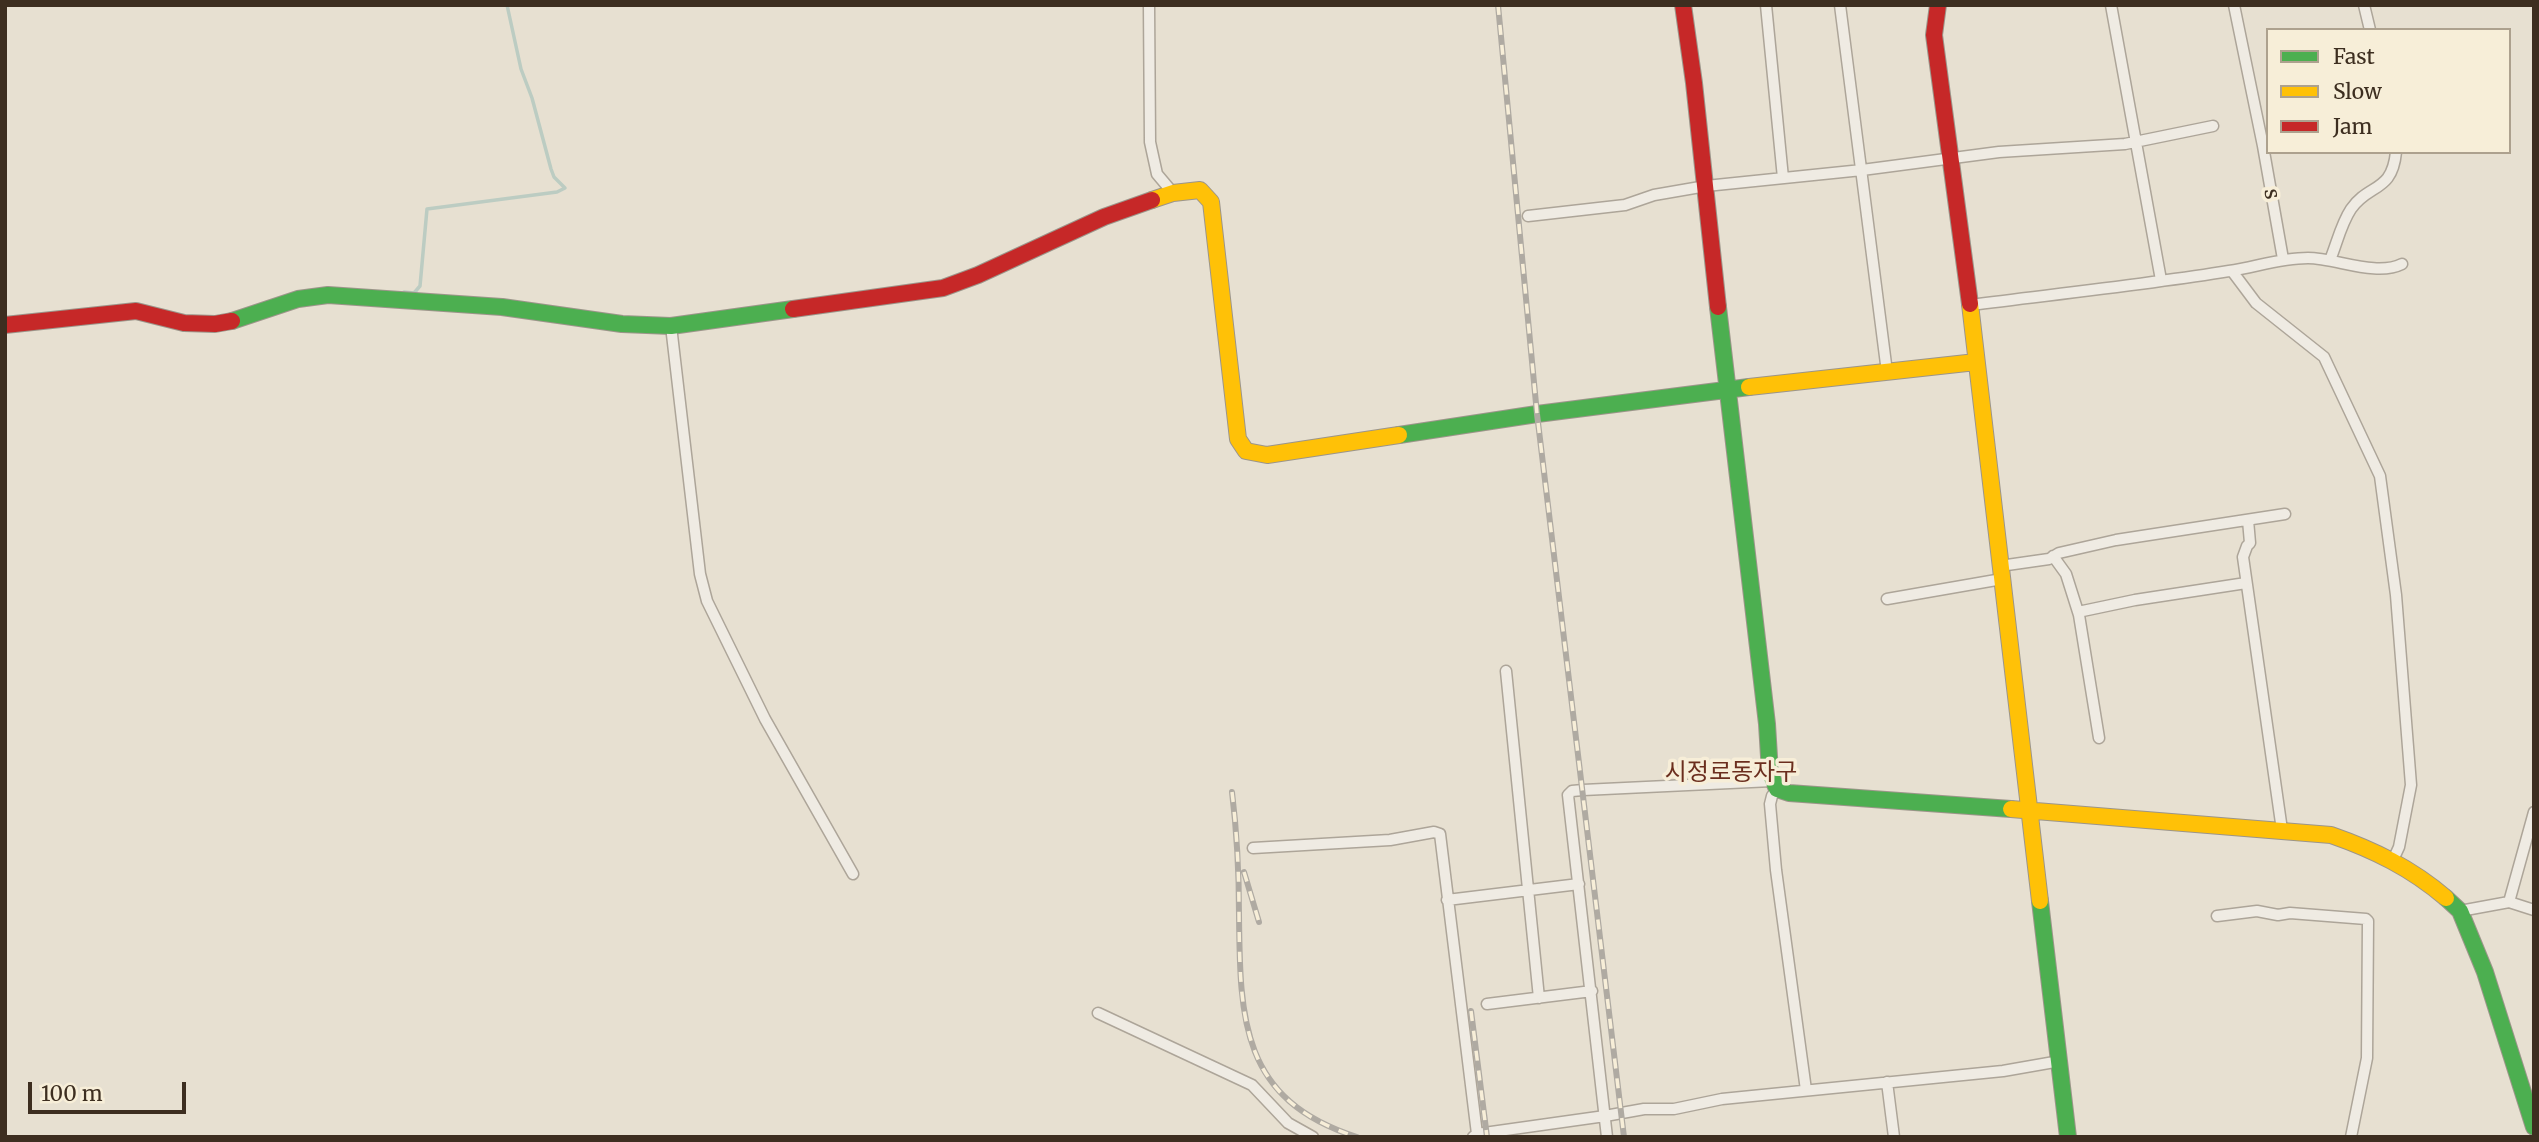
<!DOCTYPE html>
<html>
<head>
<meta charset="utf-8">
<style>
	body { margin:0 }
	#map { position:relative; width:2539px; height:1142px; overflow:hidden; background:#e7e0d1; font-family:Merriweather,serif }
	canvas { display:block }
	.frame { position:absolute; inset:0; border:7px solid #3d2e20; pointer-events:none }
	.legend { position:absolute; left:2266px; top:28px; width:245px; height:126px; box-sizing:border-box; background:#f7eed8; border:2px solid #ada18e; margin:0; padding:9px 12px; list-style:none; font-size:21px; color:#3d2e20 }
	.legend li { display:flex; align-items:center; gap:14px; height:35px }
	.legend b { width:35px; border:2px solid #ada18e }
	.scale { position:absolute; left:28px; top:1082px; width:158px; height:32px; box-sizing:border-box; border:4px solid #3d2e20; border-top:0; padding-left:9px; font-size:21px; line-height:24px; white-space:nowrap; color:#3d2e20; -webkit-text-stroke:5px #f7eed8; paint-order:stroke }
</style>
</head>
<body>
<div id="map">
<canvas width="2539" height="1142"></canvas>
<div class="frame"></div>
<ul class="legend">
<li><b style="height:9px;background:#4caf50"></b>Fast</li>
<li><b style="height:9px;background:#ffc107"></b>Slow</li>
<li><b style="height:9px;background:#c62828"></b>Jam</li>
</ul>
<div class="scale">100 m</div>
</div>
<script>
const c = document.querySelector('canvas').getContext('2d');
c.lineJoin = 'round';
function strokePath(path, color, width, dash) { c.strokeStyle = color; c.lineWidth = width; c.lineCap = dash ? 'butt' : 'round'; c.setLineDash(dash || []); c.stroke(path); }
function write(font, color, halo, rows, align = 'center') {
  c.font = font + ' Merriweather,"Noto Sans KR",serif'; c.lineWidth = 7; c.setLineDash([]); c.textBaseline = 'middle'; c.strokeStyle = halo; c.fillStyle = color; for (const [text, x, y, turn = 0] of rows) {
    c.save(); c.translate(x, y); c.rotate((+turn || 0) * Math.PI / 180); c.textAlign = isNaN(turn) ? turn : align; if (halo) c.strokeText(text, 0, 0); c.fillText(text, 0, 0); c.restore();
  }
}
strokePath(new Path2D(`
	M404,292L414,293L420,286L427,209L557,192L565,188L554,177L551,169L532,98L521,69L507,5`), '#bcccc2', 3.5);
const street = new Path2D(`
	M1149,5L1150,142L1157,174L1173,193
	M1766,5L1783,178
	M1840,5L1887,372
	M2111,5L2161,280
	M2234,5L2263,146L2283,259
	M2364,5L2370,30
	M1528,216L1625,205L1654,195L1706,186L1862,170L1999,152L2125,144L2213,126
	M2330,260C2337,243 2341,224 2351,209C2369,183 2392,193 2396,152
	M2232,271L2256,303L2324,357L2380,476L2396,595L2411,785L2399,847L2393,860
	M1970,305C2056,294 2143,285 2229,271C2256,267 2280,258 2308,258C2336,258 2376,277 2402,264
	M671,326L700,574L707,601L765,719L853,874
	M2248,520L2250,543L2247,546L2243,557L2282,830
	M2053,556L2066,574L2079,615L2099,738
	M2000,566L2049,559L2059,553L2116,540L2285,514
	M1887,599L2002,579
	M2078,612L2135,600L2246,583
	M1506,671L1539,998
	M1777,789L1772,796L1770,804L1776,870L1806,1090
	M1253,848L1390,840L1434,832L1440,834L1477,1134
	M1447,900L1579,884
	M2509,902L2534,812
	M2460,911L2509,902L2534,910
	M2217,916L2257,911L2278,915L2290,913L2366,919L2368,921L2367,1058L2351,1137
	M1487,1004L1592,991
	M1098,1013L1252,1085L1288,1123L1313,1137
	M1887,1082L1894,1137
	M1473,1137L1477,1134L1605,1116L1644,1109H1674L1722,1099L2003,1071L2060,1061
	M1607,1137L1568,795L1572,791L1583,790L1772,781`);
const fast = new Path2D(`
	M1718,307L1767,724L1770,773L1777,789L1789,793L2011,809
	M232,321L298,299L328,295L502,307L622,324L671,326L793,309
	M1399,435L1537,414L1749,387
	M2446,898L2460,911L2485,972L2534,1127
	M2040,901L2068,1137`);
const slow = new Path2D(`
	M1152,200L1173,193L1200,190L1211,202L1238,439L1246,451L1267,455L1399,435
	M1970,304L2040,901
	M1749,387L1976,362
	M2011,809L2331,835C2374,850 2411,868 2446,898`);
const jam = new Path2D(`
	M1683,5L1694,83L1718,307
	M1938,5L1934,35L1970,304
	M793,309L943,288L978,275L1104,217L1152,200
	M5,325L136,311L184,323L215,324L232,321`);
strokePath(street, '#ada599', 13);
strokePath(fast, '#9c958a', 18);
strokePath(slow, '#9c958a', 18);
strokePath(jam, '#9c958a', 18);
strokePath(street, '#efebe3', 10);
strokePath(fast, '#4caf50', 16);
strokePath(slow, '#ffc107', 16);
strokePath(jam, '#c62828', 16);
const rail = new Path2D(`
	M1498,5L1537,414L1624,1137
	M1232,792C1237,833 1239,873 1239,915C1240,1020 1241,1100 1357,1137
	M1244,872L1259,922
	M1471,1011L1487,1137`);
strokePath(rail, '#afaaa2', 6);
strokePath(rail, '#f7eed8', 3.5, [10]);
write('21px', '#3d2e20', '#f7eed8', [
	["s",2271,194,80]
]);
write('24px', '#6b2e1e', '#f7eed8', [
	["시정로동자구",1731,773]
]);
</script>
</body>
</html>
